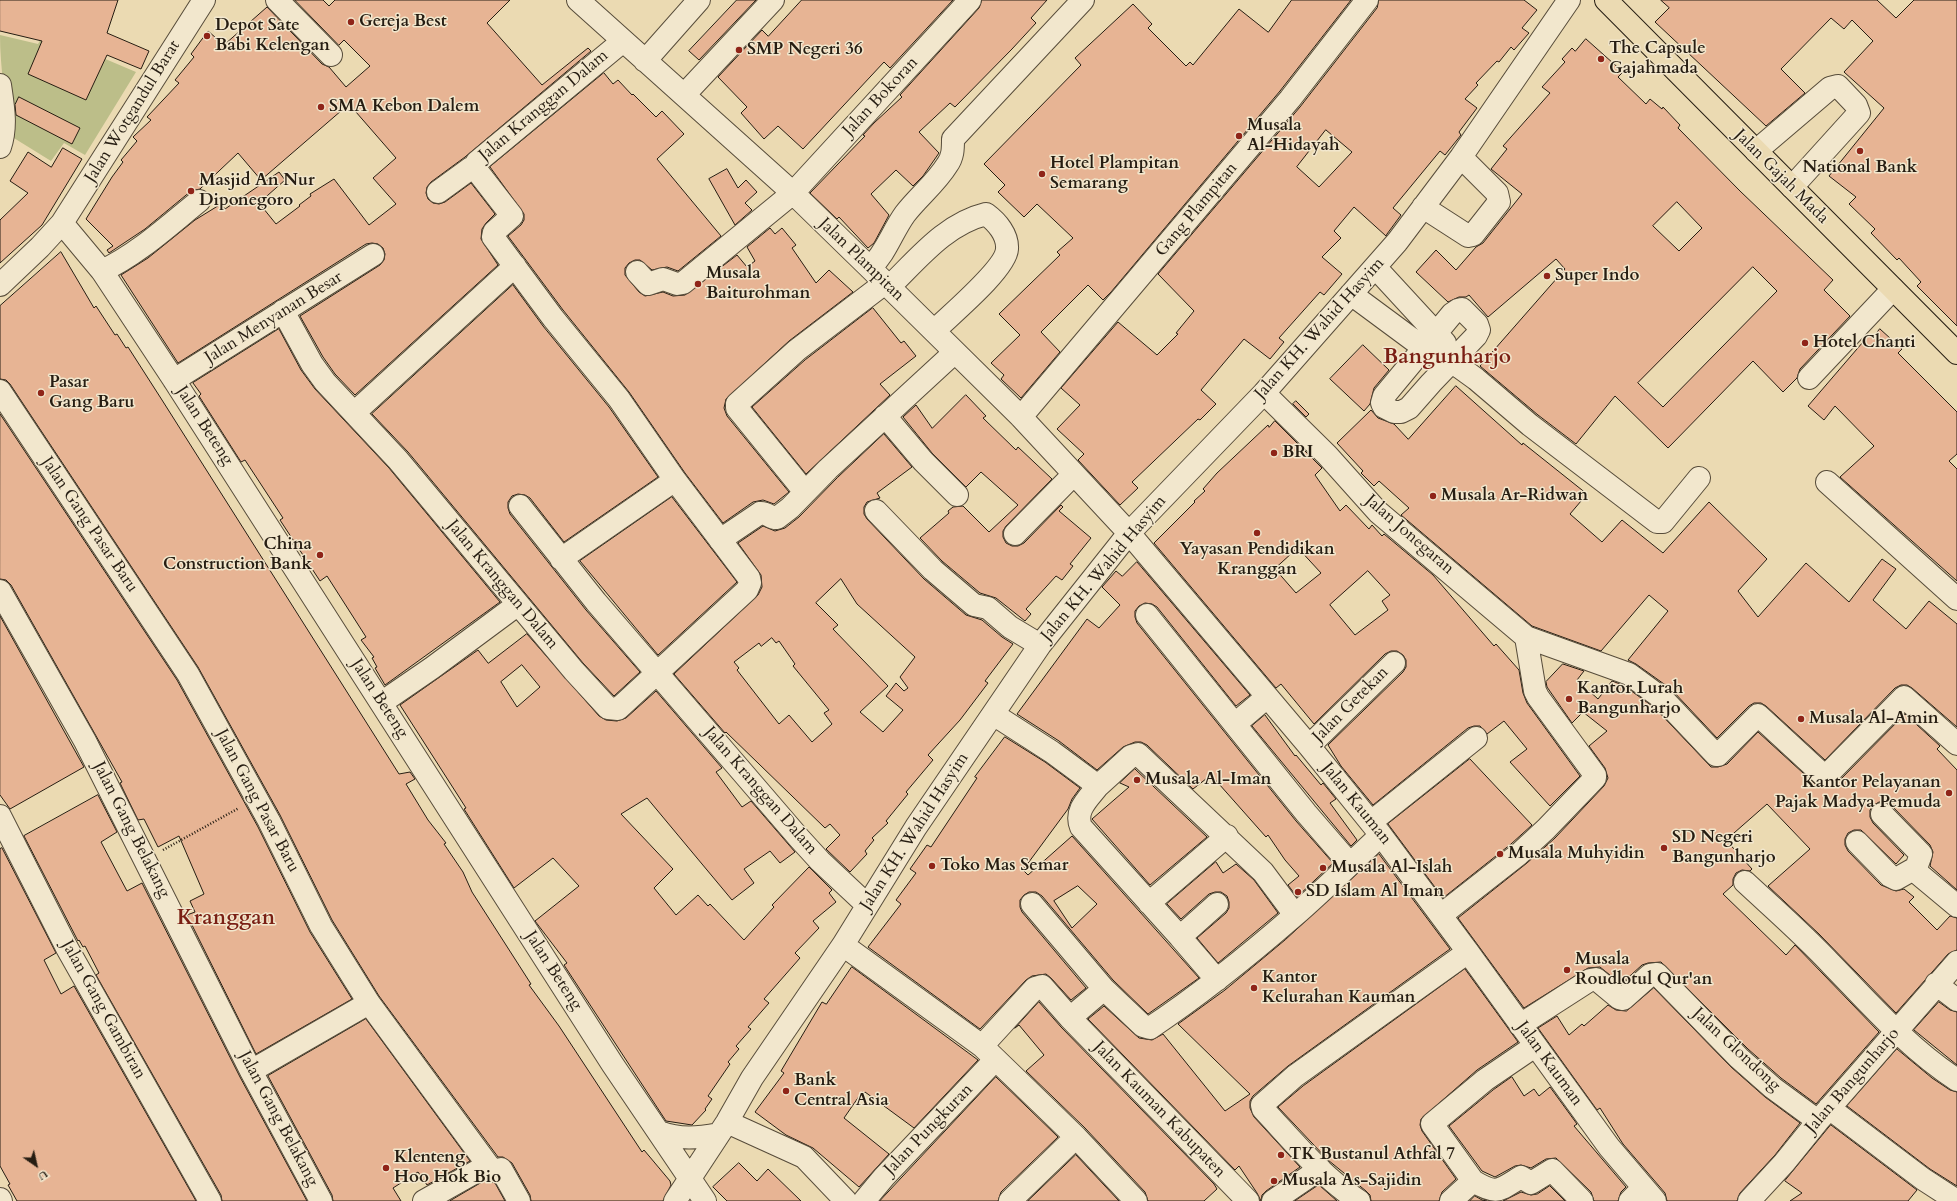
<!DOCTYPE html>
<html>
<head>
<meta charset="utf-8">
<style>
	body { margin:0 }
	#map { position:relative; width:1957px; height:1201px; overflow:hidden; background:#ebdab2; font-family:Cardo,serif }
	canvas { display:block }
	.north { position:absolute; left:16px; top:1145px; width:40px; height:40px; -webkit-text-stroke:3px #f2e7cd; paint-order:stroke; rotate:146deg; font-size:11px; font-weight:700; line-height:16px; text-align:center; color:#261d12 }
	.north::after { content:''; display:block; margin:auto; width:14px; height:18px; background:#261d12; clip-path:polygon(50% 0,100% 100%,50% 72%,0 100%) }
</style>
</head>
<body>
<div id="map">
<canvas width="1957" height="1201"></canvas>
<div class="north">U</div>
</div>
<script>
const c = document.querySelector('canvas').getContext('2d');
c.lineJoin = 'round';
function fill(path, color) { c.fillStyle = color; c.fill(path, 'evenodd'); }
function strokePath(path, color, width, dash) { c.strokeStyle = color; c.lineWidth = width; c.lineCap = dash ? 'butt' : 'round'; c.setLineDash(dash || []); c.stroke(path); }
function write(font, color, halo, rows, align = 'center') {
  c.font = font + ' Cardo,serif'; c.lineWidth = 3; c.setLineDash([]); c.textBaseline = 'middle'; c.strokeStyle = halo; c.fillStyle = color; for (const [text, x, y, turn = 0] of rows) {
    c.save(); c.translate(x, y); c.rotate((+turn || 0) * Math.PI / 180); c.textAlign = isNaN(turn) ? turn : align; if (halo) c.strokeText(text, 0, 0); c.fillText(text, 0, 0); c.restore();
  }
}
fill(new Path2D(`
	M44,33L136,72L85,155L64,143L51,161L9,135C6,102 0,68 0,35L38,44Z`), '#bcbe89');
const building = new Path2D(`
	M0,0H118L107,33L149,51L141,69L107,55L86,100L28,74L42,41L0,31Z
	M295,0H323L329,6L335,0H510L487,23L542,85L588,48L591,51L465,157L431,182L427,187L426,193L428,199L433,203L439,204L445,202L471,183L495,214L486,223L482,229L481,239L498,265L355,395L335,374L323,357L300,316L380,265L384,260L385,254L383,248L378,244L372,243L366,244L178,363L121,275L148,258L195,220L221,204L225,209L279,172L285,180L259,203L276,224L300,206L299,205L311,196L310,194L334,179L369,225L396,204L373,178L396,158L349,104L261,180L238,153L200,189L191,191L145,229L109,253L107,250L113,246L86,219L112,177L123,162L121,160L137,141L133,137L151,120L147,117L179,83L175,80L194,57L191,54L208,31L224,45L267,7L322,64L329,67L346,87L370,66L344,40L339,45Z
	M737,0H756L699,60L689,51Z
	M802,0H953L890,68L884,62L803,149L778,126L764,139L741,113L747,107L718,77L762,30L768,36Z
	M982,0H1047L1031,18L1036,23L1012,49L955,107L950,103L919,132L939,153L923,176L913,186L896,170L871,194L889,215L874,243L868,248L839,217L837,219L810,193L865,136L863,135L874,123L902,97L900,95L979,8Z
	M1292,0H1351L1280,91L1111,292L1103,300L1088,285L1041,332L1060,352L1021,398L1001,379L1004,375L991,363L1020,335L999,314L1060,255L1057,252L1073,238L1037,204L1024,217L998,192L1005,185L984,164L1081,65L1075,58L1133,4L1152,24L1148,28L1186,66L1190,62L1193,65L1239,9L1268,32Z
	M1379,0H1524L1537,10L1522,28L1529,33L1514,50L1511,47L1499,62L1497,61L1476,83L1478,85L1465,99L1477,108L1459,132L1461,135L1445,155L1440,151L1393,208L1401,215L1387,234L1386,236L1354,207L1334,231L1341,238L1322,257L1342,274L1324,295L1320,292L1279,338L1284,342L1270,359L1244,339L1201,390L1216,404L1200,420L1198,419L1132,482L1138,488L1120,505L1078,460L1084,454L1057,429L1080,405L1061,388L1118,322L1157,355L1178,334L1176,333L1194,311L1158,274L1300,107L1377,8ZM1326,130L1352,152L1319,187L1297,167Z
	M1661,0H1877L1896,18L1914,0H1957V326L1917,286L1921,282L1899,258L1897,260L1871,233L1875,229L1849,204L1856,197L1829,176L1884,108L1844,72L1873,41L1852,20L1844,29L1831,18L1781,69L1805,93L1766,126L1655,22L1669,8Z
	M1586,39L1623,72L1618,77L1646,104L1650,99L1662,109L1663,107L1680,125L1678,128L1740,191L1833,280L1824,290L1850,316L1800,369L1797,378L1783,392L1753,361L1668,448L1615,396L1576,444L1538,415L1480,366L1565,269L1556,259L1488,317L1469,295L1466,297H1459L1448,302L1416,272L1436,250L1456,270L1476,247L1483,243L1522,194L1491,169L1507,149L1503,146L1550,93L1542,87L1565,62L1562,59L1572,48L1575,51ZM1677,202L1702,228L1679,251L1653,226ZM1753,267L1777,291L1663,407L1638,383Z
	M604,73L613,84L618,80L632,95L633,94L656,117L662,111L684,134L657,159L721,236L678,271L667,267L652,270L640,260H635L629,263L625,268V275L639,292L645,296L663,292L673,296L685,295L737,255L747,267L755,261L747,247L770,228L775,234L782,228L796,245L792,248L816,283L829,270L853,292L789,341L726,399L724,408L727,416L789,492L774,504L763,500L753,502L723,523L685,473L629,392L563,310L508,236L521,225L524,220V214L490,167Z
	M19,97L80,128L72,144L16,115L15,105Z
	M63,148L82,159L42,225L0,263V220L28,193L10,181L28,152L51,167Z
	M727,169L738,188L746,180L757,192L745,203L752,210L735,225L709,179Z
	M61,252L94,308L96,306L115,335L117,334L126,348L128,347L162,400L399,774L410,772L415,779L406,784L428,820L446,843L444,844L463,872L472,892L531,984L529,985L559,1026L642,1152L644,1150L670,1181L671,1185L663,1201H531L530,1195L512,1163L503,1157H498L379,996L332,920L280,815L198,667L10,384L6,380L0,379V306Z
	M513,285L543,326L609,407L658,477L564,542L530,498L525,495L518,494L512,496L508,502V508L510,514L586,610L640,672L614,696L583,663L408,452L372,414Z
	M873,308L901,343L904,341L916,356L880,384L890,395L806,474L752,407L805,360Z
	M279,329L301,370L315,389L389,468L500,602L385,685L375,668L377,667L372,658L374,657L361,640L366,637L327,576L320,581L280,520L283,518L245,460L241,462L199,396L201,394L193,383Z
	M1880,329L1902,349L1898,353L1957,412V454L1949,461L1957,469V581L1840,477L1874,446L1835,406L1824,420L1808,406L1869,335L1872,338Z
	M1363,345L1389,370L1374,388L1370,404L1364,411L1330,379Z
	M1456,386L1522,445L1523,443L1587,494L1570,514L1602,542L1622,520L1663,553L1709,502L1767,559L1738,591L1758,617L1806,563L1849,602L1882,559L1896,569L1873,600L1906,629L1929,601L1957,624V727L1912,688L1907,685H1901L1895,688L1825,760L1766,706L1761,703H1754L1749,706L1717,738L1671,689L1636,664L1628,660L1668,611L1649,595L1601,651L1532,626L1401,515L1409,508L1379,481L1374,486L1361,473L1363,471L1337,443L1371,410L1378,418L1394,424L1408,439Z
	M966,395L986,416L983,418L1016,450L1018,447L1052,479L1006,526L1003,531V537L1006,543L1012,546H1018L1024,543L1061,505L1063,507L1059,511L1091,538L1070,564L1073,566L1062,580L1056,576L1026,609L1031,614L1025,621L996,598L980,593L942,561L920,538L949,513L948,511L953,507L963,506L989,532L1018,505L981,472L966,487L932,453L903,417L916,405L932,428Z
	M1296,401L1309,414L1306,417L1293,404Z
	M0,414L177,680L258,827L310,932L352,999L256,1054L187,915L195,912L190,901L204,894L179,836L158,847L144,819L138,820L120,783L122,782L11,585L6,580L0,579Z
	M1275,421L1322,468L1315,475L1340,511L1346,505L1369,529L1372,525L1382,536L1384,534L1433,575L1494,646L1496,644L1519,670L1523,693L1527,703L1580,776L1550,806L1510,762L1527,749L1504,721L1487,734L1480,726H1474L1468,728L1373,805L1341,766L1328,745L1403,672L1406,667V660L1403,655L1397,651H1391L1385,654L1314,724L1281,684L1276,688L1154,543L1195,502L1194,501L1205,491L1203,489L1217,473L1268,425L1269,427ZM1298,548L1321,573L1296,593L1275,569ZM1368,571L1390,595L1382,601L1388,610L1355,635L1330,605Z
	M884,434L912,467L877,493L880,498L867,502L864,507V514L867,519L924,579L966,615L982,620L1002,637L1013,644L985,681L988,683L960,720L928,755L933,760L906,792L908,794L886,821L888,823L872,838L874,840L865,851L867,854L850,872L826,849L840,835L830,824L825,828L726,732L725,733L674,674L758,595L762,587L761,575L738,543L763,526L775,531L785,528L799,517L837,478ZM841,579L857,604L915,657L900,677L908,688L904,691L896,683L886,696L903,710L883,732L860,712L888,686L833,629L838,625L816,603ZM772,638L776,643L779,641L795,664L793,666L829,710L824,713L832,724L812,742L789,715L779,724L737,670L739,668L734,662L759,643L761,646Z
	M672,497L737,582L658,655L580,561Z
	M1137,562L1250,695L1236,706L1157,607L1152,604L1145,603L1139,606L1135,611V617L1137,623L1296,821L1333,863L1297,897L1288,885L1299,876L1285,860L1268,835L1266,837L1211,775L1193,789L1147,745L1141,742H1135L1123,747L1097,770L1059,741L1017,714L1087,619L1099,628L1120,605L1102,587L1116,571L1122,576Z
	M0,616L84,767L10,809L0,795Z
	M527,634L599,716L606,720L617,721L626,718L656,691L722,768L716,772L742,807L751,801L795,852L780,863L770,851L744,869L754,883L732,900L647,798L621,814L673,869L654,888L676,915L698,895L708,906L710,904L744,940L774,907L772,905L809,867L832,890L829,893L836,902L813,921L819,928L795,953L800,958L764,999L769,1003L748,1027L751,1029L736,1046L739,1049L728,1062L730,1064L708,1096L712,1099L705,1109L706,1110L692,1125L666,1121L564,965L567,963L535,921L579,886L553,858L514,888L464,809L466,808L400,705L478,650L488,663ZM522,665L540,687L517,707L501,682Z
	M1563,664L1584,671L1577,680L1598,699L1612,681L1623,685L1655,708L1711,767H1718L1727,764L1758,732L1814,783L1820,786L1830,787L1836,784L1905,714L1940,746L1937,749L1957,770V890L1930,866L1933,852L1930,845L1891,805L1886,802H1879L1874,805L1870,810V817L1873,823L1904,855L1896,864L1861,830H1854L1848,833L1845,839V845L1848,851L1881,885L1896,891L1904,889L1914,897L1909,902L1937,930L1950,916L1957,918V950L1948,954L1896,1013L1819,934L1768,886L1810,849L1767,804L1726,840L1752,869L1750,871L1742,870L1736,873L1733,879V885L1723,894L1786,955L1795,945L1879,1032L1816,1104L1781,1078L1748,1049L1661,962L1648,963L1642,965L1621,984L1600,967L1588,968L1524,1008L1458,918L1527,863L1555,838L1604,786L1608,778L1605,768L1589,746L1607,731L1583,712L1572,723L1547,687L1546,682Z
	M1265,715L1295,756L1296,755L1321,785L1323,783L1336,799L1330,803L1357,840L1351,846L1252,726Z
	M1005,737L1045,762L1080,788L1072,799L1068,809L1023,870L1028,875L1072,836L1199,978L1148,1014L1113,980L1042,896L1036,892H1029L1024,895L1020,900V907L1022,912L1086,988L1071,1000L1051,978L1046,974L1032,976L1026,980L980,1029L868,947L901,904L896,900L916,873L910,869L927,845L931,847L977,778L975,777ZM1078,886L1097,904L1072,928L1054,901Z
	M1470,759L1532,825L1511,844L1443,898L1388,824Z
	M1135,769L1207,837L1150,885L1092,819L1129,787L1120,783Z
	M98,795L117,832L101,842L127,891L142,883L240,1077L307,1201H222L221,1195L96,975L99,973L85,946L83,947L79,940L78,941L24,836Z
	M2,848L56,953L44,960L61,994L74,986L196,1201H17L8,1185L10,1184L0,1166V849Z
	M1379,854L1450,949L1288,1066L1253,1096L1250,1101V1108L1254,1117L1300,1167L1266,1191L1262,1195L1261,1201L1257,1193L1239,1166L1235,1170L1088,1019L1104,1006L1139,1038L1152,1040L1163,1034L1225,1111L1250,1094L1178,1024L1225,990L1285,940Z
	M1216,862L1223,873L1236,864L1254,880L1278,913L1218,963L1197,938L1226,913L1229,908V902L1227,896L1221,892H1215L1209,894L1181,919L1167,904Z
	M852,967L978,1060L914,1128L865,1092L864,1093L862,1092L844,1118L889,1154L859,1187L813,1148L786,1135L755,1112L784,1073L781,1071L822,1002L826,1004Z
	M1465,969L1518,1042L1477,1070L1421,1119L1420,1125L1422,1131L1456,1179L1442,1192L1439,1201H1371L1370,1195L1366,1191L1328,1160L1278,1107L1303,1086Z
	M1654,988L1731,1067L1765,1097L1800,1123L1775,1155L1740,1193L1737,1201H1667L1665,1193L1623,1144L1600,1108L1597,1110L1538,1028L1557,1016L1569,1035L1582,1024L1584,1026L1608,1005L1616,1010L1626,1011Z
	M1039,1002L1061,1027L1214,1184L1217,1189L1204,1201H1148L1145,1192L1085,1128L1026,1071L1044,1055L1019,1025L1015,1028Z
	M1939,1002L1950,1010L1957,1012V1065L1914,1030Z
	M366,1019L470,1161L427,1185L418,1172L393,1188L401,1201H333L332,1195L268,1076Z
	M1897,1049L1932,1078L1950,1090L1957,1092V1186L1930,1169L1847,1106Z
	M996,1077L1058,1137L1001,1192L998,1201H880Z
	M1512,1077L1524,1096L1534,1089L1539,1096L1550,1087L1577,1124L1574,1126L1626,1187L1621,1192L1618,1201H1594L1591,1192L1556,1158L1546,1159L1531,1168L1521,1165L1515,1166L1495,1177L1482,1171L1449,1126L1493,1090Z
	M1831,1125L1917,1190L1908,1201H1790L1802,1193L1785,1181Z
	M1076,1155L1119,1201H1028Z
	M739,1163L757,1181L768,1169L801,1201H727L713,1187Z
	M486,1180L495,1183L505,1201H450Z
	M1319,1185L1337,1201H1295Z
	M1550,1186L1565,1201H1503L1521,1192L1531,1195L1537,1194Z
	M1475,1196L1482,1200L1487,1201H1470Z`);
fill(building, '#e7b494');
strokePath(building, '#261d12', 1);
const minor = new Path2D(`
	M277,0L331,55
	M578,0L793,193L870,268L1021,417L1129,533L1309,746L1381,835L1468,952L1609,1147L1655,1201
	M645,61L699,0
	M0,85C3,106 7,126 0,147
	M684,95L773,0
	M1756,151L1830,88L1838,86L1856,105L1859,113L1792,187
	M438,192L471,168L474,169
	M1423,207L1468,236L1473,235L1499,202L1497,193L1461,157
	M62,223L102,271L174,380L613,1065L705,1201
	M1375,267L1445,343
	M870,268C886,253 892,232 905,214C918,197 936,183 947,165C953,157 953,149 953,139L1083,0
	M102,271C138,254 168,226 199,201
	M637,272L648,284L663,279L677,284L683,283L793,193L970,0
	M0,285L40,247L62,223L204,0
	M889,287C918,259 945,224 986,214C997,222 1008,235 1007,249C1006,269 949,316 934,331
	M1351,294L1424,348L1448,364L1458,366L1476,379L1530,425L1657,522H1663L1699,478
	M1462,309L1477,324L1479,330L1476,336L1431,383L1409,408L1401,412H1394L1384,407L1382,403L1384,396L1452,314L1458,310Z
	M283,311L312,364L325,382L398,460L574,671L608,708L618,709L747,590L750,583L749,578L675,480L619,399L553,318L493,237L494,232L512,216L474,167L477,162L623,41
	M1809,378L1893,289
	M174,380L373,255
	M0,391L188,674L269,821L321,926L369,1003L488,1165L494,1171L501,1169L519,1201
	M1264,393L1327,455L1378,512L1526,637L1629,674L1663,699L1716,755H1718L1758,715L1822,774L1827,775L1904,697L1957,744
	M354,413L515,266
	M885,416L923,461L957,495
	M1021,417L1290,99L1367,0
	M1827,482L1957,599
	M805,492L737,408V404L797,350L885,283
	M520,506L596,602L799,838L820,861L867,905
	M876,511L933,570L974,605L988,608L1010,627L1040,645
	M1015,534L1074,474
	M720,540L760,513C767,512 771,519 777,518L790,508L828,469L955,352
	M561,559L675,480
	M0,591L85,741L251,1071L321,1201
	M1147,615L1306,813L1350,864
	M381,703L432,668L517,605
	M993,714L1052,752L1098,786L1131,756L1138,754L1263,872L1295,915
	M1235,724L1267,697
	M1309,746L1394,663
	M1098,786C1089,798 1074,810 1081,827L1180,937
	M1882,814L1921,854L1915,871
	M0,816L67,948L210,1201
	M1371,822L1476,738
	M1857,842L1890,876L1896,879L1912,870L1915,871L1957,906
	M1745,882C1774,909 1804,935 1831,964C1871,1005 1909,1049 1957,1080
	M1149,903L1227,836
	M1032,904L1104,989
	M1217,904L1180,937L1217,980
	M1441,915L1519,854L1546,829L1595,778V775L1538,697L1535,691L1526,637
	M843,945L982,1046L1076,1137L1136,1201
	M1936,984L1957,1000
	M1070,1018L1104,989L1143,1026L1150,1028C1201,994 1248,956 1294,916C1324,890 1352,862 1381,835
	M1520,1025L1590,980L1596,979L1619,998L1623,999L1650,975L1657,974L1739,1058L1773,1088L1818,1121
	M982,1046L1035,988L1042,986L1070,1018L1248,1201
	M251,1071L369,1003
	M1829,1108L1923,1179L1957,1201
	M727,1122L804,1157L846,1201
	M659,1132C680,1140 698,1138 719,1134
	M1473,1181C1497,1195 1498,1191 1521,1177L1531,1183L1552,1170L1582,1201
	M0,1199L1,1201
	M424,1201L488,1165
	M675,1201L727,1122L752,1078L843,945L916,827L1040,645L1129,533L1264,393L1397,242L1461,157L1569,0
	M864,1201L884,1177L995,1060
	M1010,1201L1076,1137
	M1273,1201L1320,1169
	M1359,1201C1322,1177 1293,1141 1263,1109L1262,1105L1295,1076L1468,952
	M1451,1201L1473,1181L1432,1124L1485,1080L1535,1046
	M1630,1201L1643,1188
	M1749,1201L1784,1163L1818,1121L1957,962`);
const major = new Path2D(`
	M1606,0L1957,353`);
strokePath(minor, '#574c3a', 24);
strokePath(major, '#261d12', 24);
strokePath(new Path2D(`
	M163,850L239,808`), '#261d12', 2.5, [1, 2]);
strokePath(minor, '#f2e7cd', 22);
strokePath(major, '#ebdab2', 22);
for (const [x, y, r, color] of [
	[351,22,4,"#8f2418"],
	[207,36,4,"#8f2418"],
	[739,50,4,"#8f2418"],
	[1601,59,4,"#8f2418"],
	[321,107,4,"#8f2418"],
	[1239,136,4,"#8f2418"],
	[1860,151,4,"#8f2418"],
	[1042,174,4,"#8f2418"],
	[191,191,4,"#8f2418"],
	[1547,276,4,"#8f2418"],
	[698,284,4,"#8f2418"],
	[1805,343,4,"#8f2418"],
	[41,393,4,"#8f2418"],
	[1274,453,4,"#8f2418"],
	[1433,496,4,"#8f2418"],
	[1257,533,4,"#8f2418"],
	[320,555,4,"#8f2418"],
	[1569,699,4,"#8f2418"],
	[1801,719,4,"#8f2418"],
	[1137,780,4,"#8f2418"],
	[1949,793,4,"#8f2418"],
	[1664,848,4,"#8f2418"],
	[1500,854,4,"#8f2418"],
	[932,866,4,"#8f2418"],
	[1323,868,4,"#8f2418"],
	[1298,892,4,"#8f2418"],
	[1567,970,4,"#8f2418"],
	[1254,988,4,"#8f2418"],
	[786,1091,4,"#8f2418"],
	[1281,1155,4,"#8f2418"],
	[386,1168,4,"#8f2418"],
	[1274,1181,4,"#8f2418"]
]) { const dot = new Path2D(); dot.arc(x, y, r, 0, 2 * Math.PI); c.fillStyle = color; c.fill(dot); strokePath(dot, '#f2e7cd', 1.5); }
write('bold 17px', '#261d12', '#f2e7cd', [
	["Gereja Best",359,22],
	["Depot Sate",215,26],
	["Babi Kelengan",215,46],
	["The Capsule",1609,49],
	["Gajahmada",1609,69],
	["SMP Negeri 36",747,50],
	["SMA Kebon Dalem",329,107],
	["Musala",1247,126],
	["Al-Hidayah",1247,146],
	["Hotel Plampitan",1050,164],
	["Semarang",1050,184],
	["National Bank",1860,168,"center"],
	["Masjid An Nur",199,181],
	["Diponegoro",199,201],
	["Musala",706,274],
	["Baiturohman",706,294],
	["Super Indo",1555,276],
	["Hotel Chanti",1813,343],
	["Pasar",49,383],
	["Gang Baru",49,403],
	["BRI",1282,453],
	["Musala Ar-Ridwan",1441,496],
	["China",312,545,"right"],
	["Construction Bank",312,565,"right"],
	["Yayasan Pendidikan",1257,550,"center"],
	["Kranggan",1257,570,"center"],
	["Kantor Lurah",1577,689],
	["Bangunharjo",1577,709],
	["Musala Al-Amin",1809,719],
	["Musala Al-Iman",1145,780],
	["Kantor Pelayanan",1941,783,"right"],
	["Pajak Madya Pemuda",1941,803,"right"],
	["SD Negeri",1672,838],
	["Bangunharjo",1672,858],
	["Musala Muhyidin",1508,854],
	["Toko Mas Semar",940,866],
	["Musala Al-Islah",1331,868],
	["SD Islam Al Iman",1306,892],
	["Musala",1575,960],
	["Roudlotul Qur'an",1575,980],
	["Kantor",1262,978],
	["Kelurahan Kauman",1262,998],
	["Bank",794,1081],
	["Central Asia",794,1101],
	["TK Bustanul Athfal 7",1289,1155],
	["Klenteng",394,1158],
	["Hoo Hok Bio",394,1178],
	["Musala As-Sajidin",1282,1181]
], 'left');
write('17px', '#261d12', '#f2e7cd', [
	["Jalan Bokoran",881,97,-47],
	["Jalan Kranggan Dalam",544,106,-40],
	["Jalan Wotgandul Barat",133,112,-58],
	["Jalan Gajah Mada",1781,177,45],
	["Gang Plampitan",1197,210,-50],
	["Jalan Plampitan",861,260,44],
	["Jalan Menyanan Besar",274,318,-32],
	["Jalan KH. Wahid Hasyim",1320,329,-48],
	["Jalan Beteng",204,426,57],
	["Jalan Gang Pasar Baru",89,525,56],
	["Jalan Jonegaran",1409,535,41],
	["Jalan KH. Wahid Hasyim",1104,569,-50],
	["Jalan Kranggan Dalam",502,585,50],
	["Jalan Beteng",379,699,57],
	["Jalan Getekan",1351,705,-45],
	["Jalan Kranggan Dalam",760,791,49],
	["Jalan Gang Pasar Baru",257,801,62],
	["Jalan Kauman",1356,804,51],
	["Jalan Gang Belakang",131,830,63],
	["Jalan KH. Wahid Hasyim",915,832,-57],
	["Jalan Beteng",553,971,57],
	["Jalan Gang Gambiran",103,1010,61],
	["Jalan Glondong",1736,1050,43],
	["Jalan Kauman",1549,1064,54],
	["Jalan Bangunharjo",1853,1081,-49],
	["Jalan Kauman Kabupaten",1159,1110,46],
	["Jalan Gang Belakang",278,1119,62],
	["Jalan Pungkuran",929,1130,-46]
]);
write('bold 21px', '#7a1f14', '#f2e7cd', [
	["Bangunharjo",1447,358],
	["Kranggan",226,919]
]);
</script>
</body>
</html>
